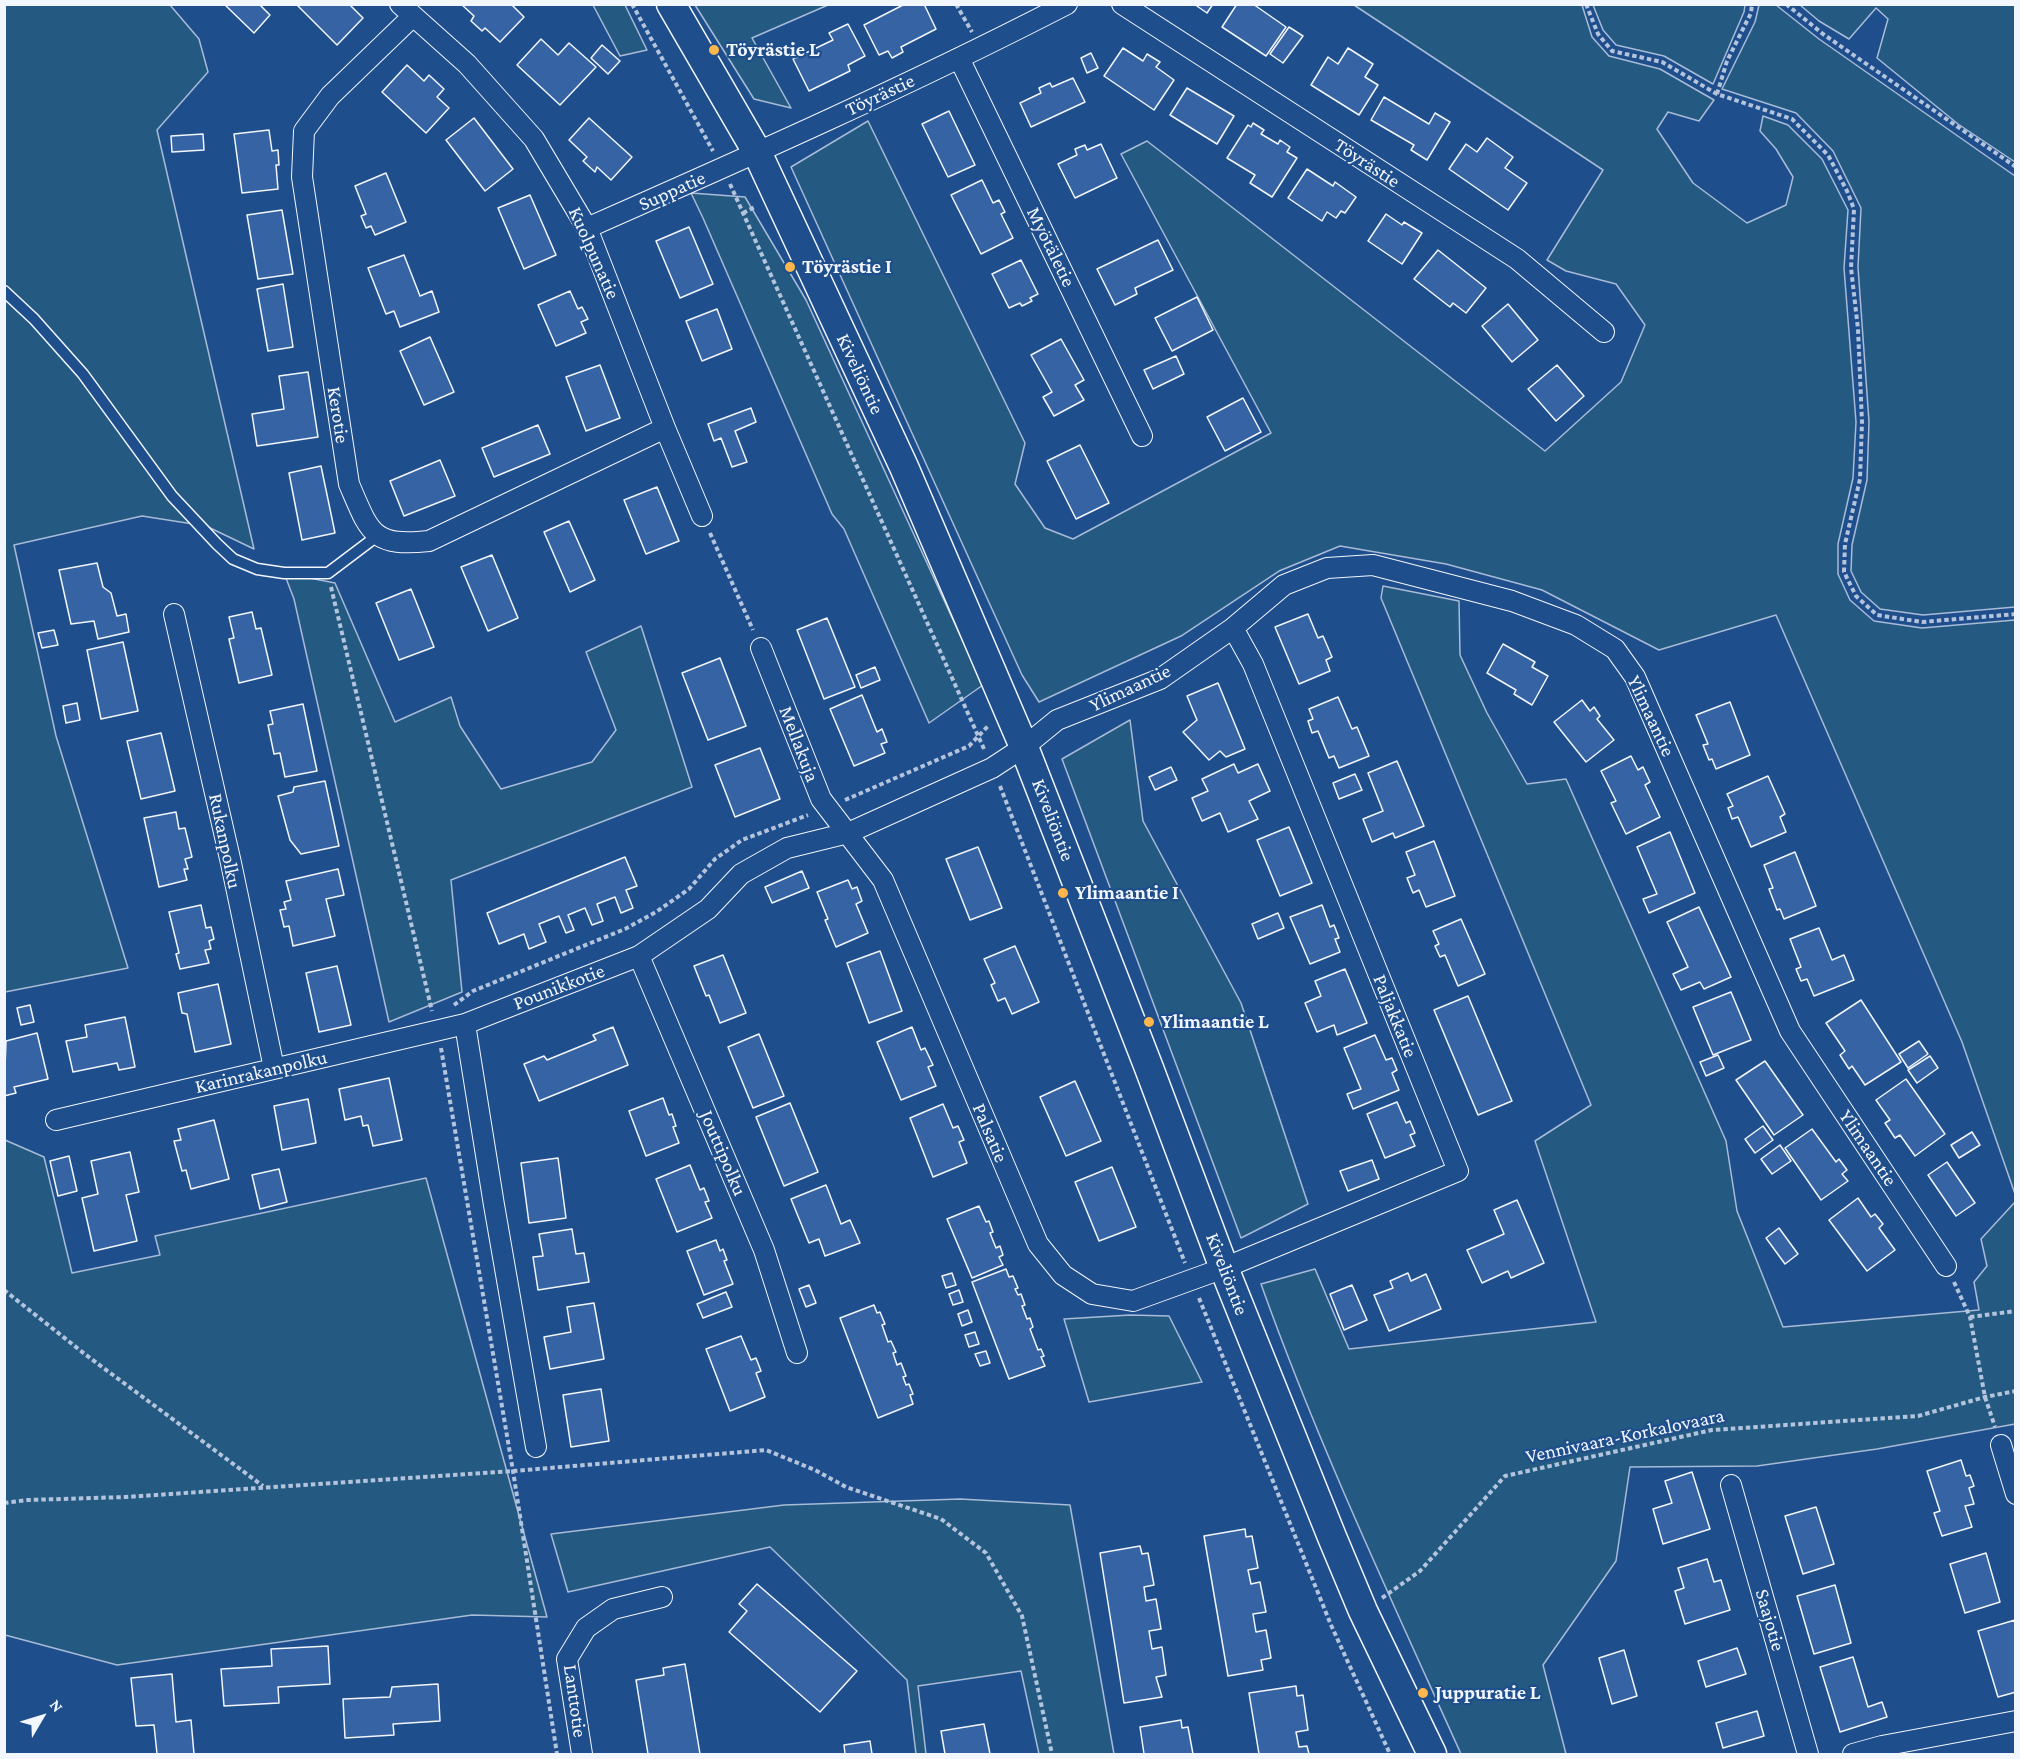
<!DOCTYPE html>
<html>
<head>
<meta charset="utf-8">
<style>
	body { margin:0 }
	#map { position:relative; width:2020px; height:1759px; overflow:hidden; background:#1f4e8c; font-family:"Crimson Pro",serif }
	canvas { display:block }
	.frame { position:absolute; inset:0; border:6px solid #f2f6ff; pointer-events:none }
	.north { position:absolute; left:12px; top:1687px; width:60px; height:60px; -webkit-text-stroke:4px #1f4e8c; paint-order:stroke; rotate:52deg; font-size:16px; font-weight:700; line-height:24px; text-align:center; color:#f2f6ff }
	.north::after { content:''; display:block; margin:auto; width:21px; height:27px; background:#f2f6ff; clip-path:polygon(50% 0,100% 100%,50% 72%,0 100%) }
</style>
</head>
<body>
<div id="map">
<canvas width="2020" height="1759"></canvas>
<div class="frame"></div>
<div class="north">N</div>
</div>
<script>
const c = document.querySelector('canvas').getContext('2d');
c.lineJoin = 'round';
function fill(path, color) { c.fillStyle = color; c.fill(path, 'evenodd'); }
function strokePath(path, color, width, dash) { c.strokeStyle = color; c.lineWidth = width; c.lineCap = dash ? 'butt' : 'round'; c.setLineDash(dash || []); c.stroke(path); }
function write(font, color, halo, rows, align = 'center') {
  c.font = font + ' "Crimson Pro",serif'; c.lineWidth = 4.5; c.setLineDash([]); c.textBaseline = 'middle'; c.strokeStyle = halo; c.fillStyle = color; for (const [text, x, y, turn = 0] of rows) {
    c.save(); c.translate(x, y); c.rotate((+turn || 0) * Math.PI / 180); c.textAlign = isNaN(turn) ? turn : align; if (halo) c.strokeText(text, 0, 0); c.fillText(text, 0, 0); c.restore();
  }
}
const green = new Path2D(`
	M5,5H170L199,39L208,72L157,130L254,549L206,526L142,516L14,545L56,736L128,968L5,992Z
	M593,5H625L647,50L620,56Z
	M695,5H828L752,38L791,108L754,99Z
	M1354,5H1582L1592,37L1609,56L1660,69L1714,100L1699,121L1668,112L1657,129L1693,183L1747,223L1786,205L1793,177L1776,149L1760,131L1763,116L1788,125L1822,159L1848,210L1844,268L1856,422L1853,478L1838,544V574L1850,600L1874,621L1922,628L2015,620V1194L1962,1042L1776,615L1659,650L1542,590L1446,564L1340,546L1279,571L1181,636L1039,702L1022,675L791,167L868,121L1025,443L1015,484L1045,528L1073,539L1271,433L1121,154L1147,141L1545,451L1621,382L1645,325L1616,284L1566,271L1547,260L1603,170Z
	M1593,5H1745L1744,12L1713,84L1664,56L1616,45L1603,30Z
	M1759,5H1776L1819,39L2015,176V607L1923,615L1880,609L1861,592L1851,571L1852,545L1867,480L1869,422L1858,267L1861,208L1833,151L1796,113L1722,89L1755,22Z
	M1800,5H2015V162L1958,124L1877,58L1888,19L1876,8L1849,39L1819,21Z
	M691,193L745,197L806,300L983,685L929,723L844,529L832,514L703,218Z
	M284,573L335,583L395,722L451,697L460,726L501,789L592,762L616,730L586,652L641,626L692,787L451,880L462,992L389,1022L294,599Z
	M1383,586L1459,601L1460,655L1487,713L1527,784L1566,779L1726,1141L1737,1211L1783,1327L1979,1310L1974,1282L1987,1266L1981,1239L2015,1202V1424L1877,1449L1757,1466L1630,1467L1616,1561L1543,1665L1566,1754H1461C1391,1599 1318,1444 1261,1284L1315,1269L1349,1349L1596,1322L1535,1141L1591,1105L1381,598Z
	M1130,720L1143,821L1241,1003L1308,1204L1241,1238L1062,759Z
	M5,1140L44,1157L72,1273L160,1255L155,1236L426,1178L547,1617L472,1615L117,1665L5,1635Z
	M1130,1315L1169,1316L1202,1382L1089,1402L1064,1319Z
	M960,1499L1070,1505L1114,1754H1039L1021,1671L918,1686L926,1754H916L907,1680L770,1547L568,1592L551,1534L784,1505Z`);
fill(green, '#245a82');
strokePath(green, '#a8bbd7', 1.5);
const building = new Path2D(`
	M224,4H259L270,15L254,33Z
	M296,4H349L363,18L337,45Z
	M461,4H511L524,17L500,42L485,28L482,31L471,21L474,16Z
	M905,4H924L936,29L901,47L903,52L892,58L888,51L879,55L864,25Z
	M1194,4H1213L1207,13Z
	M1237,4H1253L1286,27L1266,56L1222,27Z
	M848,24L865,56L848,65L850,71L809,91L793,59L833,40L829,33Z
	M1289,27L1303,36L1283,63L1270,54Z
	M541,39L558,55L569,43L596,67L560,105L517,65Z
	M602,45L620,61L608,74L591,58Z
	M1123,48L1143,61L1147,54L1160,62L1156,67L1174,80L1154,110L1104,76Z
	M1348,48L1373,64L1365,77L1378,85L1359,115L1311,85L1328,57L1338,64Z
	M1091,53L1098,68L1087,73L1081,58Z
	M407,65L424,81L429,75L444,89L437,97L449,108L426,133L382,92Z
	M1073,78L1085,102L1031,127L1020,103L1041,93L1039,88L1050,83L1052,87Z
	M1187,88L1234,116L1217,144L1170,115Z
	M1384,97L1429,124L1435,113L1450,122L1427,160L1411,150L1414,145L1371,120Z
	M949,111L975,165L948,177L922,124Z
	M474,118L513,169L485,191L446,140Z
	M589,118L632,157L611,180L597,167L595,172L583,161L587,157L569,140Z
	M1253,123L1264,130L1261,134L1278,144L1280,140L1290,147L1287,152L1297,158L1272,197L1250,183L1255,175L1227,158L1248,125L1251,127Z
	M269,130L272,151L278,150L279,165H276L278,189L242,193L234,134Z
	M203,134L204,150L172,152L171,136Z
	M1487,138L1513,157L1505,168L1527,183L1508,210L1449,169L1466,144L1477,152Z
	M1101,144L1117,178L1075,198L1058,164L1077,155L1075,149L1085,145L1087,150Z
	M1307,169L1333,186L1335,182L1356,197L1345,213L1341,211L1336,218L1327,212L1322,221L1288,198Z
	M386,173L406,222L375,235L371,226L366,228L361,216L366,214L355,186Z
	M982,180L993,203L999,200L1005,212L1001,214L1013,238L981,254L951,195Z
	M530,195L556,255L524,269L498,208Z
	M282,210L293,274L258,279L247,215Z
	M1386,214L1402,225L1404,222L1422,233L1402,264L1368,241Z
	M689,227L713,284L680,298L656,241Z
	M1158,240L1173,270L1135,288L1137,294L1115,305L1097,269Z
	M1438,250L1486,288L1466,313L1453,303L1450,307L1414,279Z
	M404,255L420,296L432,291L439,312L400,327L394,311L386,314L368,268Z
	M1021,260L1038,294L1030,298L1032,301L1022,306L1020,303L1009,308L992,274Z
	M283,284L293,347L268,351L257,289Z
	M570,291L578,309L582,307L588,319L581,322L586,333L556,346L538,305Z
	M1197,297L1213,330L1172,351L1155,318Z
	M1508,304L1538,340L1512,362L1482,326Z
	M717,309L732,349L702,361L686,321Z
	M430,337L454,392L424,405L400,351Z
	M1061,339L1084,380L1075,385L1084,400L1054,416L1043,397L1052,392L1031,355Z
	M1176,356L1184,374L1153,389L1144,370Z
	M600,365L620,418L586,431L566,377Z
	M1557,365L1584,396L1556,421L1528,389Z
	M308,372L318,437L257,446L252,414L284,409L279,376Z
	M1243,398L1261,432L1225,451L1207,417Z
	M751,408L756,422L735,431L747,462L732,467L721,438L714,441L708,424Z
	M538,425L550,454L494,477L482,448Z
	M1080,445L1109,503L1076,519L1047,461Z
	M440,460L455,496L404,516L390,481Z
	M321,466L335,533L302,540L289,473Z
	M657,487L679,541L646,554L624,500Z
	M569,521L595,580L570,592L544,532Z
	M492,555L518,618L488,631L461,567Z
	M97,563L103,587L111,593L117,616L126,614L129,632L98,639L94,621L71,624L59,570Z
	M411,589L434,647L399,660L376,603Z
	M252,612L256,629L261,628L272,675L239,683L229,639L234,638L229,617Z
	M1308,614L1318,638L1323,636L1332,657L1326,660L1330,671L1299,684L1275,627Z
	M827,618L855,687L824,699L797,630Z
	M54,630L58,645L42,648L38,633Z
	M123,642L138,711L101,719L87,650Z
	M1503,644L1535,662L1532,667L1548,676L1532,705L1514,694L1516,690L1487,673Z
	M720,658L746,726L708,740L682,673Z
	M875,667L880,680L861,688L856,675Z
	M1218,683L1245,749L1226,757L1220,751L1209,760L1183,732L1197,720L1187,696Z
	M862,695L877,732L882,729L887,742L881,744L885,753L854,766L830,709Z
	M1338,697L1352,729L1357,727L1369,756L1339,768L1334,756L1329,758L1318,731L1312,733L1308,721L1313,719L1309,709Z
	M1582,700L1590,711L1594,707L1600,716L1597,719L1614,740L1586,762L1554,722Z
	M1730,702L1750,755L1716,769L1712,759L1709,760L1703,745L1708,744L1696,715Z
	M77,703L80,720L66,723L63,706Z
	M303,704L317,771L285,777L280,753L274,754L268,725L273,724L270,711Z
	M161,733L175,791L141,799L127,741Z
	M760,748L780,799L735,817L715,765Z
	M1631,756L1638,770L1643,767L1650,782L1645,785L1660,817L1626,834L1611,803L1616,801L1601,771Z
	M1397,761L1424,826L1395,838L1393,833L1372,842L1363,819L1383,811L1368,773Z
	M1234,764L1238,773L1258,764L1270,791L1249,801L1258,819L1228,832L1220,813L1202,821L1192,798L1208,791L1202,779Z
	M1171,767L1177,780L1155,790L1149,777Z
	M1355,774L1362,790L1339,799L1333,783Z
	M1768,776L1785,814L1780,817L1786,832L1751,847L1738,817L1732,819L1728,808L1733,806L1727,794Z
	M325,781L339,846L301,854L290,840L278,796L293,792L294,787Z
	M176,812L179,829L185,828L192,857L185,859L188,869H184L187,880L159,887L144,818Z
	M1289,827L1312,883L1280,896L1257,840Z
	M1670,832L1695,893L1649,913L1643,899L1657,894L1637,847Z
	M1434,841L1455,896L1426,907L1419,890L1413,893L1407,878L1415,875L1406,852Z
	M978,847L1002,908L970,920L946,859Z
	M1795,852L1816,906L1784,919L1780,909L1777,910L1769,889L1773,888L1764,865Z
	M625,857L637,886L626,890L633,908L621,913L615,897L597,904L603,921L592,925L585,908L568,915L574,930L566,933L559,916L539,924L546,942L529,949L524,934L499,944L487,913Z
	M338,869L344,895L326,899L335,936L293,946L289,926L284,927L280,910L286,909L284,902L291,900L286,881Z
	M802,871L809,888L772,903L765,887Z
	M848,880L852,889L857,887L862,901L856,904L868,933L836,947L825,920L828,919L817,892Z
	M201,905L206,928L211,927L214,939L209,941L211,949L205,950L209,963L180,969L176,954L179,953L169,912Z
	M1322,905L1330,927L1334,925L1339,938L1335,939L1340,952L1310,964L1290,917Z
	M1699,907L1731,977L1704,989L1700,982L1681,990L1673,974L1688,967L1667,922Z
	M1278,913L1284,928L1258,939L1252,924Z
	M1461,919L1485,974L1458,986L1445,955L1440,957L1435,946L1439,944L1433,931Z
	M1819,928L1832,960L1844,955L1854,980L1814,996L1807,979L1801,981L1796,969L1801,967L1790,939Z
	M1015,946L1039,1002L1012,1014L1005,998L998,1001L991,985L995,983L984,959Z
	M880,951L902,1011L869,1023L847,963Z
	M723,955L746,1013L720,1023L709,995L706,996L694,966Z
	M337,966L351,1025L319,1032L306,973Z
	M1345,969L1367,1023L1337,1035L1334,1025L1317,1032L1305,1003L1321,996L1315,981Z
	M218,984L231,1044L195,1052L187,1014L182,1013L178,993Z
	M1731,992L1751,1040L1713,1055L1693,1007Z
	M1468,996L1512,1101L1478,1115L1434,1010Z
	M1861,1000L1901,1062L1865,1085L1852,1066L1849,1069L1840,1055L1845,1051L1826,1023Z
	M30,1005L34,1022L21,1025L17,1008Z
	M125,1017L135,1067L119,1070L117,1063L73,1072L66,1041L87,1037L85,1025Z
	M613,1027L628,1065L539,1101L524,1064L544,1056L547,1060L596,1040L593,1035Z
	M912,1027L921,1050L925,1048L933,1065L928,1067L936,1086L901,1100L877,1042Z
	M37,1033L48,1079L14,1087L16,1093L4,1096L6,1041Z
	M759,1034L784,1096L753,1108L728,1047Z
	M1375,1035L1386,1060L1392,1058L1397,1070L1392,1073L1399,1090L1353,1109L1347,1094L1361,1089L1344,1048Z
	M1919,1041L1928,1054L1908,1068L1899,1054Z
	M1718,1055L1724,1068L1706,1076L1700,1062Z
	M1930,1056L1938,1068L1917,1083L1908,1070Z
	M1765,1061L1803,1115L1774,1135L1736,1080Z
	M389,1078L402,1140L373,1146L368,1125L363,1126L361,1116L345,1120L339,1089Z
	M1906,1079L1945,1134L1915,1156L1900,1135L1895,1138L1885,1123L1890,1120L1876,1100Z
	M1075,1081L1101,1141L1066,1156L1040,1097Z
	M663,1098L669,1115L672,1114L676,1126L673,1127L679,1143L646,1156L629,1111Z
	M308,1099L316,1143L282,1150L274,1106Z
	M1397,1102L1406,1123L1410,1121L1415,1133L1410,1135L1415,1146L1385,1158L1367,1114Z
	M790,1103L818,1172L784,1186L756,1117Z
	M943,1104L953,1128L958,1126L964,1140L959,1142L967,1163L933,1177L910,1118Z
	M214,1120L229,1179L191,1189L186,1170L182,1171L174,1141L181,1140L178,1129Z
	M1763,1126L1773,1140L1755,1153L1745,1139Z
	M1812,1129L1836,1162L1839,1159L1847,1170L1842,1174L1848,1181L1821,1200L1785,1148Z
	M1972,1132L1980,1145L1959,1158L1951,1145Z
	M1780,1145L1791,1161L1772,1174L1761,1159Z
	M130,1152L139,1192L126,1195L137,1241L94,1251L82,1198L98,1194L91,1161Z
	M69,1156L77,1191L58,1196L50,1161Z
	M558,1158L566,1218L529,1223L521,1163Z
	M1372,1160L1379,1179L1348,1191L1340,1171Z
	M1947,1162L1975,1203L1956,1216L1928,1175Z
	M690,1165L700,1190L704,1188L709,1201L705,1202L712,1218L677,1232L656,1179Z
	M1112,1167L1136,1227L1099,1241L1075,1182Z
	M279,1169L287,1202L260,1209L252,1175Z
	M826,1185L841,1224L850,1220L860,1243L825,1256L819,1239L809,1243L791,1199Z
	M1858,1198L1871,1217L1875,1214L1883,1224L1879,1228L1895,1250L1867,1271L1829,1220Z
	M1517,1200L1544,1263L1511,1278L1508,1271L1482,1283L1467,1250L1504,1234L1494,1210Z
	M979,1206L986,1222L989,1221L993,1232L990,1233L996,1248L1000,1246L1003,1255L999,1257L1003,1265L972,1278L947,1219Z
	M1779,1228L1798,1254L1785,1264L1766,1238Z
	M572,1229L576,1254L584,1253L589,1282L538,1290L533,1257L543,1256L539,1234Z
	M716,1240L720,1251L723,1249L727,1260L724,1261L733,1284L704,1295L687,1251Z
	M1006,1269L1009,1277L1013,1276L1018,1288L1015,1289L1018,1295L1021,1294L1025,1305L1022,1306L1027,1319L1030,1318L1033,1327L1030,1329L1038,1350L1041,1349L1044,1356L1041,1357L1045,1366L1009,1379L972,1282Z
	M952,1273L956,1285L946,1288L942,1276Z
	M1408,1273L1411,1281L1426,1274L1441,1309L1389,1331L1374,1295L1393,1288L1390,1281Z
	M809,1285L816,1303L806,1307L799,1289Z
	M1352,1285L1367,1320L1344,1330L1330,1294Z
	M959,1290L963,1302L953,1305L949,1294Z
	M726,1292L732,1307L703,1318L697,1304Z
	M594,1303L604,1359L550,1369L544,1337L571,1332L567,1307Z
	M874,1305L877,1313L880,1312L885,1324L882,1325L888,1342L891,1341L896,1352L893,1353L897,1365L901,1363L906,1376L903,1377L906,1385L909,1384L913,1394L910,1395L913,1404L878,1418L840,1318Z
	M968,1310L972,1322L962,1326L958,1314Z
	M975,1332L979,1344L969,1347L965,1335Z
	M741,1336L751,1360L756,1358L761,1371L756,1373L765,1397L730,1411L706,1349Z
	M986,1351L990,1363L980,1366L975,1354Z
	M601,1389L609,1441L571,1447L563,1395Z
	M1961,1460L1966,1476L1970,1475L1974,1486L1969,1488L1974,1504L1965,1506L1972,1527L1942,1536L1934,1513L1940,1511L1927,1471Z
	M1692,1472L1710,1529L1663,1544L1653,1509L1672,1503L1665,1481Z
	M1816,1507L1834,1564L1803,1574L1785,1516Z
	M1245,1529L1246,1537L1252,1536L1258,1568L1248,1570L1251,1584L1260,1582L1266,1612L1253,1614L1256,1632L1266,1630L1271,1658L1261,1660L1263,1670L1228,1676L1204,1536Z
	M1140,1546L1142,1554L1148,1553L1154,1585L1144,1587L1146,1601L1156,1599L1161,1629L1149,1631L1152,1649L1162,1647L1166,1675L1156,1677L1162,1697L1124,1703L1100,1553Z
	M1986,1553L2000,1602L1965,1613L1950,1564Z
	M1707,1559L1714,1582L1721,1580L1730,1610L1685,1624L1675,1591L1684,1588L1678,1568Z
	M757,1584L857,1671L820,1712L729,1632L747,1611L739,1604Z
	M1835,1585L1851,1643L1814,1654L1797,1596Z
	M2015,1620L2016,1692L1998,1697L1978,1631Z
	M328,1646L330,1684L278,1687L279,1703L224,1706L221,1669L272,1666L271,1649Z
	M1737,1648L1746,1674L1706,1687L1698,1661Z
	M1624,1650L1637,1696L1612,1704L1599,1658Z
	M1853,1657L1868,1707L1882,1702L1887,1717L1840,1732L1820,1667Z
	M685,1664L700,1754H648L636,1680L664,1675L663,1668Z
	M172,1674L176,1722L191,1720L194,1754H157L154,1725L136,1726L131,1678Z
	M438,1684L440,1721L393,1724L394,1735L345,1738L343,1699L390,1697L392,1687Z
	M1296,1686L1297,1696L1303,1695L1308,1730L1296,1732L1299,1747L1307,1746L1309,1754H1259L1249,1693Z
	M1757,1711L1764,1736L1723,1748L1716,1723Z
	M1181,1720L1182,1728L1188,1727L1193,1754H1144L1140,1727Z
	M984,1724L990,1754H945L941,1731Z
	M870,1741L872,1754H845L844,1745Z`);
fill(building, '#3563a3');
strokePath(building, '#f2f6ff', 1.5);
const lane = new Path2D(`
	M4,291L34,319L83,374L172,496L217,544L233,559L257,569L284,573H328L377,536`);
const street = new Path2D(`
	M400,4L467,64L534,139L587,228L665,428L702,516
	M1122,4L1517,259L1604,332
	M412,17L330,96L304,131L302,177L349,484C370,533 372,547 429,541L665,428
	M959,58L1142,436
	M587,228C748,157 910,85 1067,4
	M174,614L231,863L274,1068
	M761,648L821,799L883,880L1038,1244L1063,1275L1092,1294L1133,1301L1224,1268L1458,1171L1253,664L1233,628
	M639,956L764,1250L797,1353
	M56,1120L465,1024
	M2001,1445L2016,1494
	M536,1447L494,1205L465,1024L639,956L708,909L741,874L787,848L848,833L992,768L1024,747L1057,720L1160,679L1233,628L1284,585L1327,568L1373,565L1512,601L1576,625L1615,649L1635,677L1790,1031L1946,1266
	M1731,1485L1808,1754
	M582,1754L567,1659L586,1628L613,1609L662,1597
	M1853,1754L1882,1746L2016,1721`);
const secondary = new Path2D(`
	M671,4L757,152L904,467L1024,747L1149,1068L1224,1268L1332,1537L1363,1611L1432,1754`);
strokePath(lane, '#f2f6ff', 13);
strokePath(street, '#f2f6ff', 22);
strokePath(secondary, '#f2f6ff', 31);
strokePath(new Path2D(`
	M632,4L713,151
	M956,4L972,32
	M1586,4L1598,34L1612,51L1662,62L1717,94L1792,119L1828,155L1847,191L1854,209L1851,268L1858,329L1862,422L1860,479L1845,544L1844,572L1856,596L1877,615L1922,622L2016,614
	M1786,4L1823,34L2016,167
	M1717,94L1727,61L1751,13L1752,4
	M730,184L984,749
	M743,213L755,207
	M710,533L753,630
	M331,587L432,1011
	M1000,786L1185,1263
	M845,800L969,746L989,725
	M454,1005L473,991L625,929L656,912L689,889L715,859L742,840L808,815
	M441,1048L513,1471L557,1754
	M1954,1282L1970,1317L1985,1397L1995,1427
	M4,1290L86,1355L263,1486
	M1199,1298L1331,1625L1390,1754
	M1970,1317L2016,1311
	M4,1503L28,1500L126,1497L513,1471L766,1450L815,1470L846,1487L941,1519L986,1553L1022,1616L1052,1754
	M1382,1598L1420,1571L1505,1476L1712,1430L1918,1416L1985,1397L2016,1391`), '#b3c4dc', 4, [4.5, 3]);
strokePath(lane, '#1f4e8c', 10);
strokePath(street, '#1f4e8c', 20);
strokePath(secondary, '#1f4e8c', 28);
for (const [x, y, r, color] of [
	[714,50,6,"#ffb74d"],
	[790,267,6,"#ffb74d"],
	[1063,893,6,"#ffb74d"],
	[1149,1022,6,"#ffb74d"],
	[1423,1693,6,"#ffb74d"]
]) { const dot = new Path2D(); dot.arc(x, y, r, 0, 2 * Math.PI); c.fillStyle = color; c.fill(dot); strokePath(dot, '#1f4e8c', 2); }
write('bold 20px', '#f2f6ff', '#1f4e8c', [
	["Töyrästie L",726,50],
	["Töyrästie I",802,267],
	["Ylimaantie I",1075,893],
	["Ylimaantie L",1161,1022],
	["Juppuratie L",1435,1693]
], 'left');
write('20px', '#f2f6ff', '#1f4e8c', [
	["Töyrästie",880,95,-25],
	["Töyrästie",1367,163,33],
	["Suppatie",672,191,-24],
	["Myötäletie",1051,247,64],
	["Kuolpunatie",594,253,66],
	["Kiveliöntie",860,374,65],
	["Kerotie",338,415,81],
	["Ylimaantie",1130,688,-25],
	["Ylimaantie",1651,716,65],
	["Mellakuja",799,744,69],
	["Kiveliöntie",1053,820,69],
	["Rukanpolku",225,841,78],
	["Pounikkotie",559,987,-21],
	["Paljakkatie",1395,1016,68],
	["Karinrakanpolku",261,1072,-13],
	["Palsatie",990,1133,67],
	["Ylimaantie",1868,1148,56],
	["Jouttipolku",723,1153,67],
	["Kiveliöntie",1227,1274,69],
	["Vennivaara-Korkalovaara",1625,1436,-12],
	["Saajotie",1770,1620,74],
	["Lanttotie",575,1701,82]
]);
</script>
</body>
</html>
